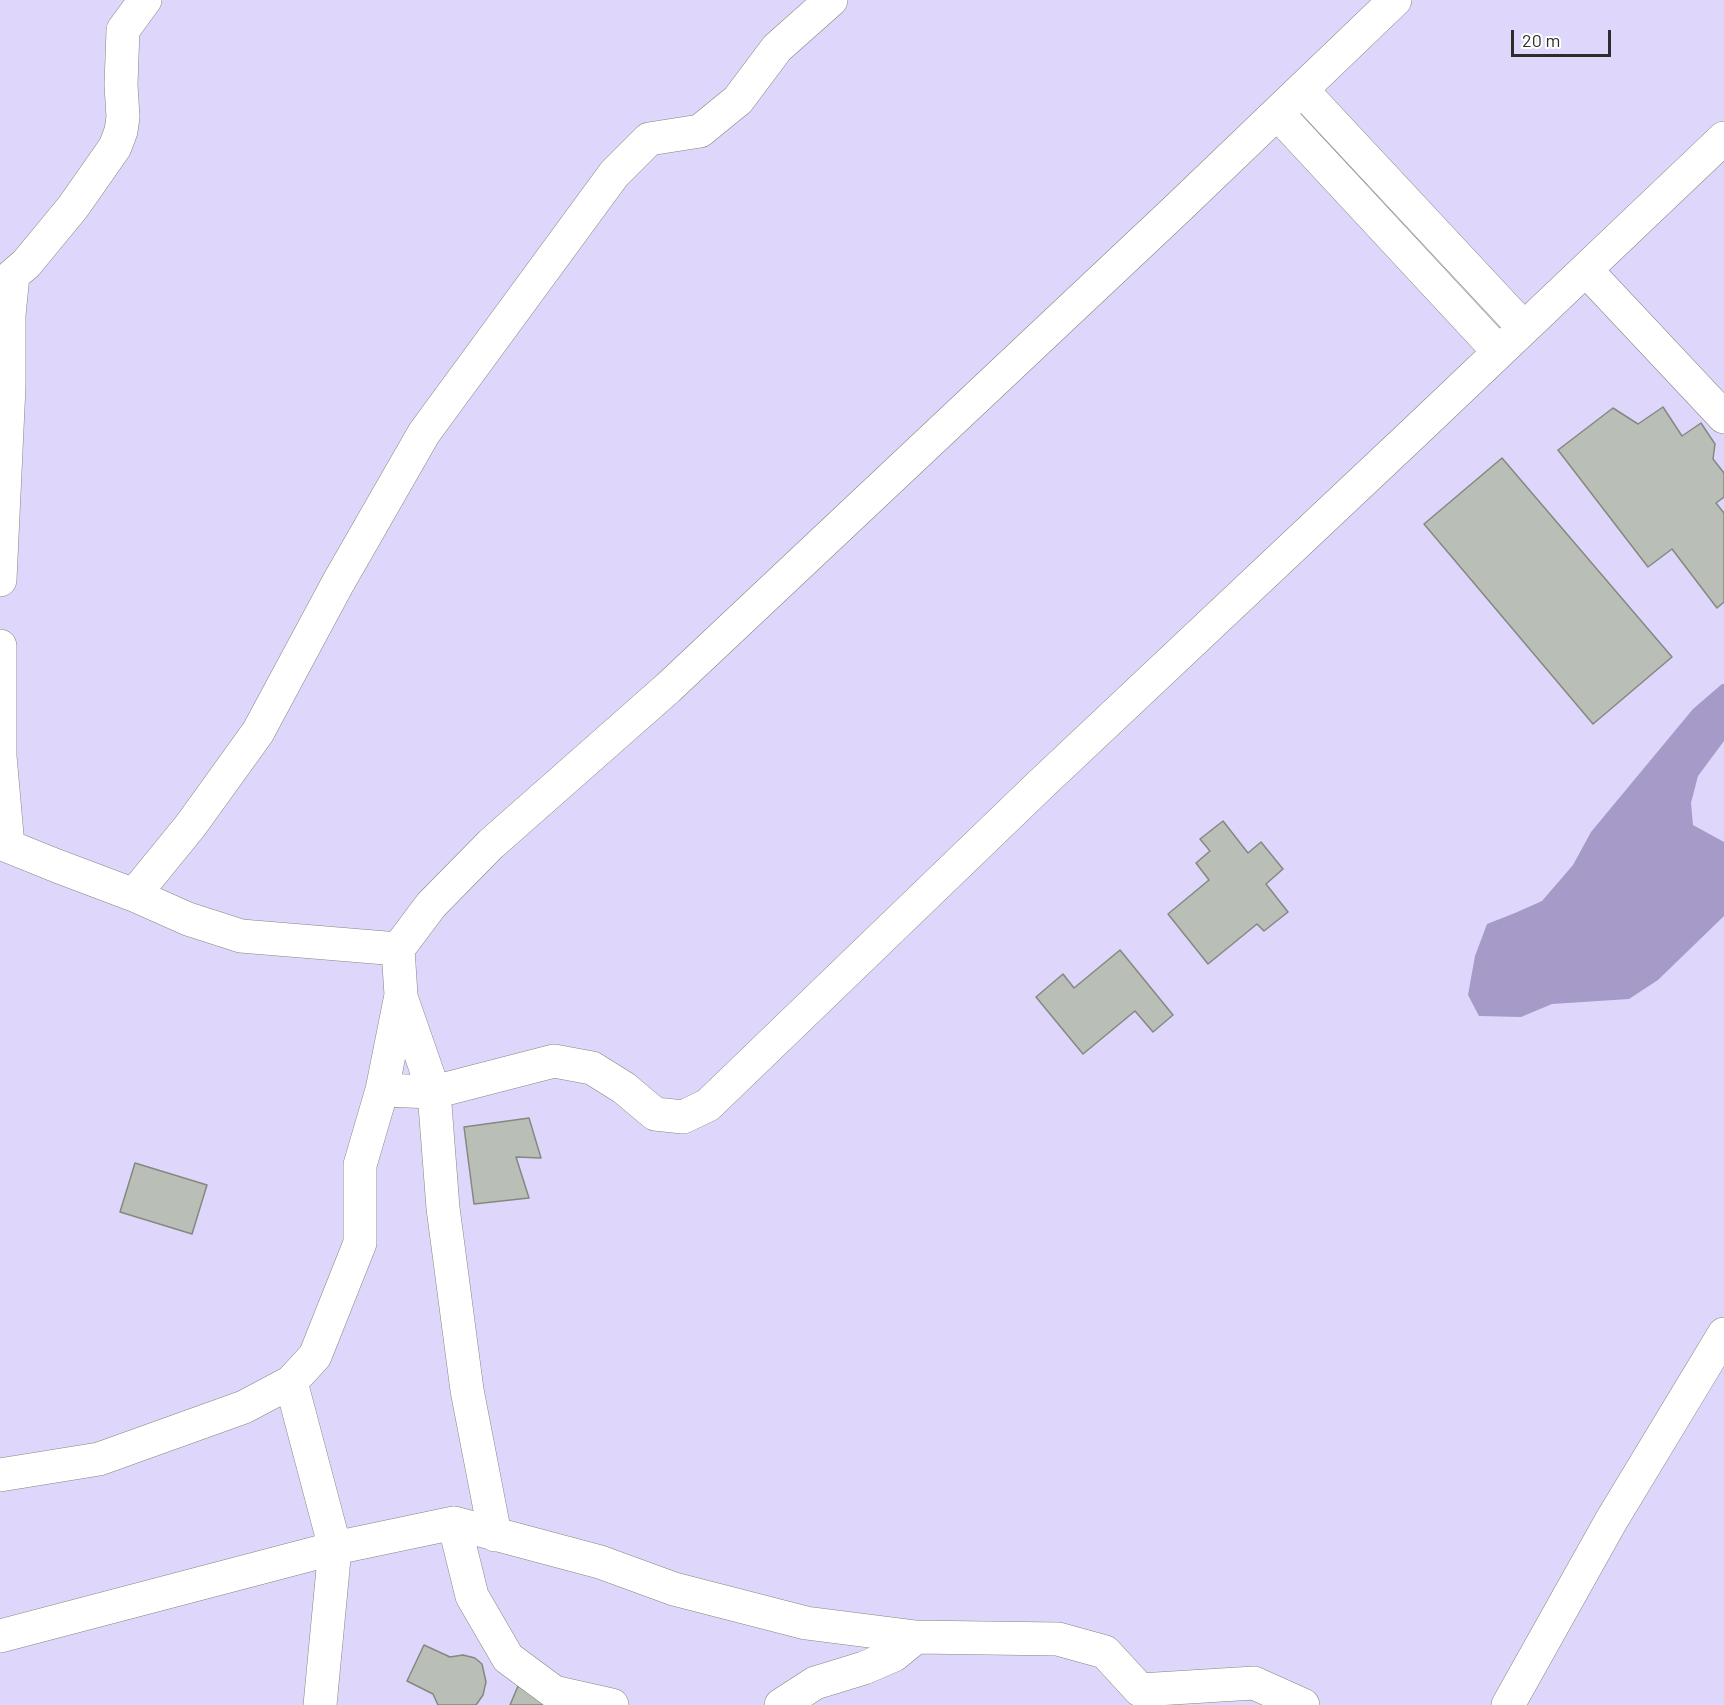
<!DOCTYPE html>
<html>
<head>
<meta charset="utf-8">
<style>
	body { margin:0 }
	#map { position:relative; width:1724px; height:1705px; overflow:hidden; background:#eaf1e7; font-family:Barlow,sans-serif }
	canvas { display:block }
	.scale { position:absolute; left:1511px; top:30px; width:100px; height:27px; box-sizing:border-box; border:3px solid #2b2e2a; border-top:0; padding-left:8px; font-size:18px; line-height:21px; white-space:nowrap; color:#2b2e2a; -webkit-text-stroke:4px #fff; paint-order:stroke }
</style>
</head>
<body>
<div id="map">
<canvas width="1724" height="1705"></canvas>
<div class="scale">20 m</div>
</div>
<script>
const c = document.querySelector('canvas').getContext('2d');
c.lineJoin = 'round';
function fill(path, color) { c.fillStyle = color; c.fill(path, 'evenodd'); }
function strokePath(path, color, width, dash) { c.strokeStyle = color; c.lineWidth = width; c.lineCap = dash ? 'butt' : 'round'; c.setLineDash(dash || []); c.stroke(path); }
fill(new Path2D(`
	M0,0H1724V1705H0Z`), '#dfd7fb');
fill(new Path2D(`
	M1722,684H1724V741L1698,776L1691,803L1693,825L1724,842V916L1658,980L1629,999L1552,1004L1521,1017L1479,1016L1468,995L1475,956L1487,924L1515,913L1542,901L1573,865L1591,832L1693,709Z`), '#a69ac8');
const building = new Path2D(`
	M1663,407L1682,436L1701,423L1715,444L1713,459L1724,473V497L1716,503L1724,513V602L1717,608L1672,549L1648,567L1558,450L1613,408L1638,424Z
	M1502,458L1672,657L1593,724L1424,524Z
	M1223,821L1248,853L1261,842L1283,869L1266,884L1288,912L1264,931L1257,924L1208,964L1168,914L1209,880L1196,863L1210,851L1200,839Z
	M1120,950L1173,1015L1153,1032L1135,1011L1083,1054L1036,997L1063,974L1074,988Z
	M529,1118L541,1158L516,1157L529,1198L474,1204L464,1127Z
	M135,1163L207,1185L192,1234L120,1212Z
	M424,1645L450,1657L463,1655L475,1658L482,1664L486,1682L483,1695L476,1705H438L433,1694L407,1681Z
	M518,1686L559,1705H510Z`);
fill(building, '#b9bfb6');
strokePath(building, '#838981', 1.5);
const minor = new Path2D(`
	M1302,90L1524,328
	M1277,113L1499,352
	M1586,270L1724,417
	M0,580L9,386V315L13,275L26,264L73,207L115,147L121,131L123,117L121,85L123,30L145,0
	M0,646V756L8,846
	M0,843L57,866L134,895L188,919L241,936L398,949
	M134,895L191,825L258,732L338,583L424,433L614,174L649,139L700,131L738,100L777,48L831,0
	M401,997L434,1092L443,1208L467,1390L495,1535
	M382,1090L434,1092L554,1061L592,1068L624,1088L655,1114L683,1117L708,1105L1039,786L1417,430L1724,138
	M291,1382L335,1548L320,1705
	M0,1475L99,1459L244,1407L291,1382L315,1356L360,1243V1165L382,1090L401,995L398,949L431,905L491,844L668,688L1177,209L1395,0
	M454,1523L472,1596L508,1658L554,1692L612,1705
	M0,1636L335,1548L454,1523L600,1562L674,1589L806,1623L916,1637L1058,1639L1105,1652L1140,1690L1254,1683L1303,1705
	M781,1705L815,1683L864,1668L894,1655L916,1637
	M1508,1705L1611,1521L1724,1334`);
strokePath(minor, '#81877f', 34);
strokePath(minor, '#fff', 33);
</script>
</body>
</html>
